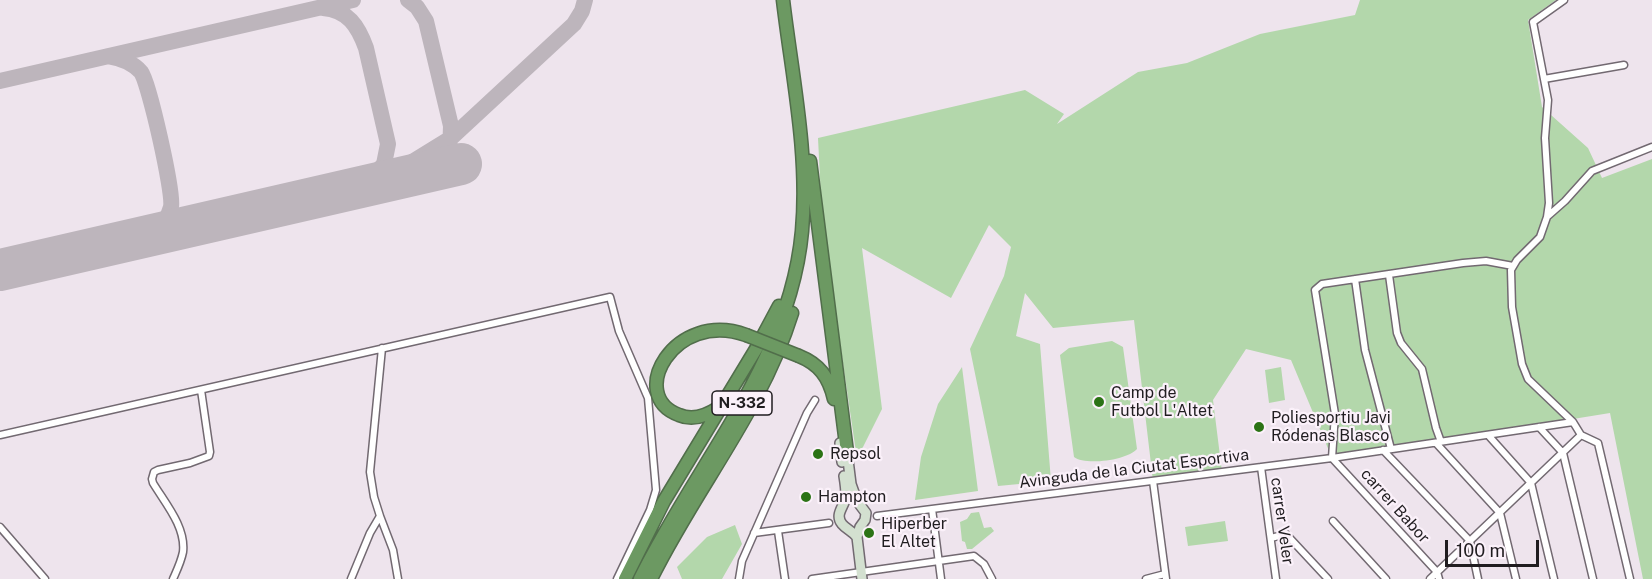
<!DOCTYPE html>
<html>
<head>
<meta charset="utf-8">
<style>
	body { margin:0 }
	#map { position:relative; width:1652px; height:579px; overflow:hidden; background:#eee4ed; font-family:"Public Sans",sans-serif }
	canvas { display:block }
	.scale { position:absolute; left:1445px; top:540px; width:94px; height:27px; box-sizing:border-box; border:3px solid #201d20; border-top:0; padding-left:8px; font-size:18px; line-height:21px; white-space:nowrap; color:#201d20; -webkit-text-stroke:4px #fbf1fa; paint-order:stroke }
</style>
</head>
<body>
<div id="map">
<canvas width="1652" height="579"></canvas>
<div class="scale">100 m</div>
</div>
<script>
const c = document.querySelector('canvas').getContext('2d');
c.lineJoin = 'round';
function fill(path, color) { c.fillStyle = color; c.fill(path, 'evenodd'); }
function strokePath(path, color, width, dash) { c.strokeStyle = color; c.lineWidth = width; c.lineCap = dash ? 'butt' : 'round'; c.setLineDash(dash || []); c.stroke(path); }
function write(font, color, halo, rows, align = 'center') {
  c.font = font + ' "Public Sans",sans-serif'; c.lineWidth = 4.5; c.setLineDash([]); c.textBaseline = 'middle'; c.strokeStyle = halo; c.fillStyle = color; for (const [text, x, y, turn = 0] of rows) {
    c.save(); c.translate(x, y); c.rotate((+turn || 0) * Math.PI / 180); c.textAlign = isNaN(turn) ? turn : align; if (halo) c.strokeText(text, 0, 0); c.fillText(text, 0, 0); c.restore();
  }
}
fill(new Path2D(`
	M1360,0H1556L1528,20L1542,107L1588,148L1602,178L1652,159V579H1643L1610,413L1332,458L1291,360L1246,349L1213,400L1222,472L1153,481L1134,320L1053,328L1025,293L1016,336L1040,344L1051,481L998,486L970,349L1004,276L1011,247L989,225L951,298L862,248L882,409L857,459L822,219L818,138L1025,90L1064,114L1057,124L1138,72L1187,63L1260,34L1355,15Z
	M1112,341L1123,347L1137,449C1128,460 1085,466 1074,457L1060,355L1069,348Z
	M962,367L978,491L915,500L921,457L938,404Z
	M1281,367L1285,400L1269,403L1265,370Z
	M979,512L984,528L991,527L994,531L972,549H967L965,542L962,541L960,522L967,519L971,513Z
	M1225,521L1228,541L1188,546L1185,527Z
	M735,525L742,544L722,579H682L677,567L707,537Z`), '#b3d7ab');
strokePath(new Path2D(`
	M408,0L417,7L426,21L451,126C451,151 445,164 421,173
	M323,8C348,10 358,26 366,48L388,144L384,164L369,181
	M108,56C121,58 132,62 141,72C149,83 174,193 171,207C168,220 160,228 150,235
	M0,81L353,0
	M362,186L404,167L451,138L574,24L582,11L585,0`), '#bdb5bc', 16);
strokePath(new Path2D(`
	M0,270L461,164`), '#bdb5bc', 42);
const street = new Path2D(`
	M1564,0L1533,22L1548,100L1545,138L1549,203L1547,217L1540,237L1517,260L1511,270L1512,307L1522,364L1528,379L1573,422L1581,435L1598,443L1630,579
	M1544,79L1624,65
	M1548,216L1565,201L1592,171L1652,147
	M1389,275L1397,333L1401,343L1422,369L1436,428L1441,442
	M1355,279L1365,350L1391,449
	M1539,427L1563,453L1593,579
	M0,435L610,297L619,331L648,398L656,490L650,510L617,579
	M1488,435L1531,483L1554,579
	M1436,443L1500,513L1516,579
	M1383,450L1470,541L1478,579
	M1261,467L1276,579
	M1153,481L1166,579
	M932,509L941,579
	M380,516L393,550L398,579
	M877,516L1332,458L1573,422
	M1333,521L1386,579
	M0,527L45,579
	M778,531L785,579
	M754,533L829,523
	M1271,538L1286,534L1328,579
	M173,579C177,570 181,562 183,552C186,527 165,503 153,483L152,479L154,472L158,470L190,463L209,456L210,452L201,390
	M351,579L370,533L380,516L374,497L370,472L382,348
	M739,579L742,561L807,413L815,400
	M812,579L974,556L984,564L992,579
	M1146,579L1165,574
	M1430,579L1581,435
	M1439,579L1437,572L1332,458L1335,414L1315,290L1322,284L1463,263L1486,261L1513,266`);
const secondary = new Path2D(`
	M840,443L842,462
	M847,452L851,484L857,501L866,513L865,520L860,527L857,537L862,579
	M844,476C845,482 846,489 846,496C845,506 834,514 842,524C846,529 852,531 857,537`);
const highway = new Path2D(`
	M810,161L847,452
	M799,356C819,364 829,377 834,399
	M718,408C706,416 693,421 679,415C626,396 674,309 746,335
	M625,579L664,501L756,349L779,306
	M640,579C696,464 790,363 802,231C809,154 792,76 783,0
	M651,579C695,489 762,410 792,313`);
strokePath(street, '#726971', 9);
strokePath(secondary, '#726971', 12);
strokePath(highway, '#516e4b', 15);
strokePath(street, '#fff', 6);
strokePath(secondary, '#d3e0d0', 9);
strokePath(highway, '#6c9962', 12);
const highwayBridge = new Path2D(`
	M746,335L799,356`);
strokePath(highwayBridge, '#516e4b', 15, []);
strokePath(highwayBridge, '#6c9962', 12);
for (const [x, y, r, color] of [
	[1099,402,6,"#2b7315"],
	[1259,427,6,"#2b7315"],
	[818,454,6,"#2b7315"],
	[806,497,6,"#2b7315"],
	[869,533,6,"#2b7315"]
]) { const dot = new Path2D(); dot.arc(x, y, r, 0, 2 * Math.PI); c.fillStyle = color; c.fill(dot); strokePath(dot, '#fbf1fa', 2); }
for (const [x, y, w] of [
	[742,403,60]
]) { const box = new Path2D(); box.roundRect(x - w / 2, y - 12, w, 24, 4.5); c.fillStyle = '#fbf1fa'; c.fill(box); strokePath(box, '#201d20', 1.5); }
write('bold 15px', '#201d20', null, [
	["N-332",742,403]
]);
write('16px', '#201d20', '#fbf1fa', [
	["Camp de",1111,393],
	["Futbol L'Altet",1111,411],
	["Poliesportiu Javi",1271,418],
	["Ródenas Blasco",1271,436],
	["Repsol",830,454],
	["Hampton",818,497],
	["Hiperber",881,524],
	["El Altet",881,542]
], 'left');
write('16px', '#201d20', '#fbf1fa', [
	["Avinguda de la Ciutat Esportiva",1134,469,-7],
	["carrer Babor",1395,506,48],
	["carrer Veler",1282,521,82]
]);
</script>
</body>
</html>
